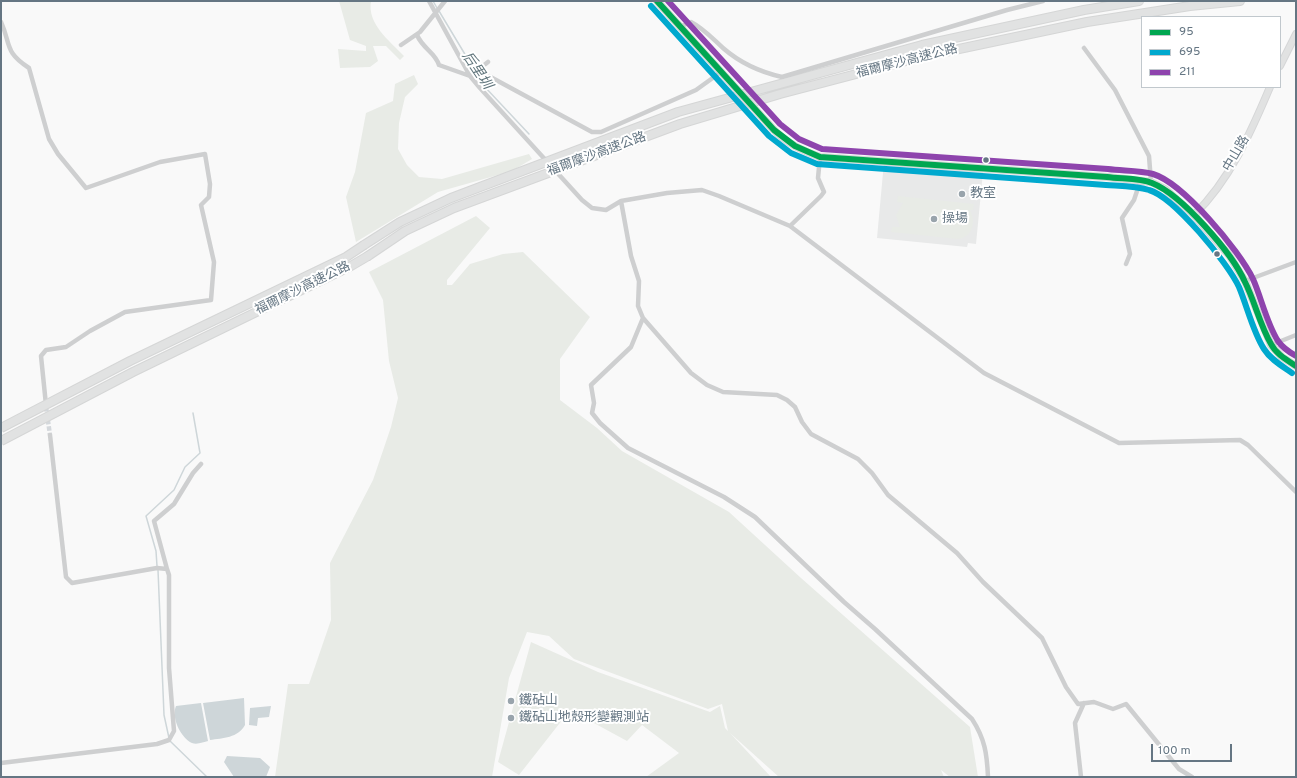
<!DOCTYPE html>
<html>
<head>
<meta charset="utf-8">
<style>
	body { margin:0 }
	#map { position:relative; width:1297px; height:778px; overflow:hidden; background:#f9f9f9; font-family:Overpass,sans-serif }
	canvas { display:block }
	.frame { position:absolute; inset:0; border:2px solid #657683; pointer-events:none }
	.legend { position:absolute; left:1141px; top:16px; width:140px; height:72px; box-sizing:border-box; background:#fff; border:1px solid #c1c8cd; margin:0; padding:5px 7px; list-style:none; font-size:12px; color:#657683 }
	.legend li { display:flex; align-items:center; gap:8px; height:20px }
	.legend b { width:20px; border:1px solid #c1c8cd }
	.scale { position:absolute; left:1151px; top:744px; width:81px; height:18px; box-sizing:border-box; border:2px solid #657683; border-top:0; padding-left:5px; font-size:12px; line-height:14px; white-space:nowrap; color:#657683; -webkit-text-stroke:3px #fff; paint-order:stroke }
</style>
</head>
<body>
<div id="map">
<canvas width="1297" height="778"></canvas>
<div class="frame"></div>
<ul class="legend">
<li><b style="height:5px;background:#00a651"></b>95</li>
<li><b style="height:5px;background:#00a9ce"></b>695</li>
<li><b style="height:5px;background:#8e44ad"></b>211</li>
</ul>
<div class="scale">100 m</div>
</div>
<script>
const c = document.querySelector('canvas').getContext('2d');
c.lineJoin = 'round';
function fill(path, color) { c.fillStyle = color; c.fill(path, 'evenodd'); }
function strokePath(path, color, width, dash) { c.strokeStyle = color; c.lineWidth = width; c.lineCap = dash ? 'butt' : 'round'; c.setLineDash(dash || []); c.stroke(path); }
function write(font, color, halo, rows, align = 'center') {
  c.font = font + ' Overpass,"Noto Sans TC",sans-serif'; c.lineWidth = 4; c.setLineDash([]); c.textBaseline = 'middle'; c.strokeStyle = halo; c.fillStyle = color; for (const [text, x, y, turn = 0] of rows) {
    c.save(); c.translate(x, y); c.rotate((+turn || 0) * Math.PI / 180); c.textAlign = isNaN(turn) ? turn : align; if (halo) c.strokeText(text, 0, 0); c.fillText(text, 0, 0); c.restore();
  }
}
fill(new Path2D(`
	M884,162L983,172L976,244L968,243L967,247L877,238Z`), '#e8e9e9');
fill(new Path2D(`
	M339,1H371C367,24 389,40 404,56L400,60L386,46H373L378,61L370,67L340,68L338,49L366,51V46L350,40Z
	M414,75L418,84L405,97L399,123L398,149L407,165L419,177L442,179L529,154L532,159L512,171L438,192L356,242L346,197L355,172L366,113L393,101L395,84Z
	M898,196L974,204L973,210H970C976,222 973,237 958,239L891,232L892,227H900L896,215L903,203L897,202Z
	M476,216L490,228L447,280V285H452L470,264L503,254L523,252L590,317L560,359V400L597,428L622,451L729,512L801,578L970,727L978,777H950L941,770L944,777H779L730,733L771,777H646L679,753L642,725L627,741L570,710L519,775L498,762L531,642L598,672L710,712L720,706L725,728L728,731L722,704L708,709L574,659L549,636L527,632L509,678L492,777H275L288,684H309L331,620L330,563L373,480L391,427L398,398L389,361L383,300L369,272Z`), '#e8ebe6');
fill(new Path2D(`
	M244,698L245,725C238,738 223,738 210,740L203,703Z
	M201,703L208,741C204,742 197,745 192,743C181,738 171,718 176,706Z
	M271,706L269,717L258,718L257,726L249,725L250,708Z
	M227,756L260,758L270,767L266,777H234L224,762Z`), '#ced6d9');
strokePath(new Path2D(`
	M433,1L437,8
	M439,11L475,71
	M478,76L484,86L529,134
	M157,566L156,551L146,516L174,490L185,467L200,453L193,413
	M158,570L164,715L169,738
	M170,741L207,777`), '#ced6d9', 1.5);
strokePath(new Path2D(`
	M46,407L50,435`), '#d4d8dc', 4.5, [4.5, 2]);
const secondary = new Path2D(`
	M657,1L721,72
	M1280,66L1296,34
	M774,130C788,144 801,150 820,157L1107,177L1151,182L1165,189L1194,215L1229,255L1245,281L1271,345L1282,357L1296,366
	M1194,215C1230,180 1251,132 1270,87`);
const highway = new Path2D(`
	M364,245L400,222L451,198L678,112L922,45L1084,10L1139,1
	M368,256L405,231L454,208L680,124L780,94L921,57L1087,22L1190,6L1240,1`);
strokePath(secondary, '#d5d6d7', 8);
strokePath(highway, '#d5d6d6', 10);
strokePath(new Path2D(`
	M429,1L470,76L480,88L582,200L592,208L606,210L621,201L667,193L702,190L719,196L790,226L984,373L1119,443L1240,440L1248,445L1296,492
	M1,22C11,44 4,52 29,68L49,139L58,154L86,188L160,162L205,154L210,184L209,197L201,205L214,262L211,300L125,312L90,331L66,347L46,350L41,356L46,405
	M679,27L691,22C703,28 713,39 723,48C739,62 760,72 782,77L1007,10L1043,1
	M417,35C423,49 435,52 439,65L470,76L485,74L592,132H601L696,90L721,72
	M401,45L420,32L445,1
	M1084,48L1115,90L1149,156L1151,182
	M470,76L488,62
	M621,201L631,256L639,281L638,306L643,318L631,347L591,385L594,403L592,413L600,423L628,448L724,497L755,517L844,602L875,629L972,719C985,739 987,754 988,777
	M790,226L821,196L824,192L818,178L820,157
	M1126,264L1130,254L1122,218L1134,200L1140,182
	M1245,281L1296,262
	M643,318L691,373L707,385L723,392L777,395L787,400L795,407L802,422L811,434L858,459L872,473L888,495L957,553L983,582L1042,638L1066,687L1078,704L1094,702L1113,709L1126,704L1179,769L1192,777
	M1271,345L1296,335
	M167,569L154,521L174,504L193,473L201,464
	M1,763L157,744L169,740L174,731L169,668V575L167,569L157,568L72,583L66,577L50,435
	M1081,777L1075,723L1084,703`), '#cecfd0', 4.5);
strokePath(secondary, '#e1e2e2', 6);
strokePath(highway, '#e1e2e2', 8);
const secondaryBridge = new Path2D(`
	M721,72L774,130`);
const highwayBridge = new Path2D(`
	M1,428L130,361L346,257L364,245
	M1,441L133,372L351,266L368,256`);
strokePath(secondaryBridge, '#d5d6d7', 8, []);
strokePath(highwayBridge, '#d5d6d6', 10, []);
strokePath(secondaryBridge, '#e1e2e2', 6);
strokePath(highwayBridge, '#e1e2e2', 8);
strokePath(new Path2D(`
	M657,1L774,130L795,146L820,157L1107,177C1121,179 1140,178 1152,183C1182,195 1232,253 1245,282C1255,302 1260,325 1271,344C1276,354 1287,360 1296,366`), '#00a651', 6);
strokePath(new Path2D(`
	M651,6L769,136L791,153L817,164L1106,185C1120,186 1136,186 1149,190C1174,197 1228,263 1239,287C1247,306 1253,332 1264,349C1271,360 1282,366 1292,373`), '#00a9ce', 6);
strokePath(new Path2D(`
	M668,1L780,124L799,139L822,149L1108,169C1122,171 1139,170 1153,174C1183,183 1239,250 1253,279C1261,297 1267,324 1278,341C1282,347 1289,352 1296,356`), '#8e44ad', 6);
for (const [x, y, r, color] of [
	[986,160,3.5,"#657683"],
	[962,194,4,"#99a4ac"],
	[934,219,4,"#99a4ac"],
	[1217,254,3.5,"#657683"],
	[511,701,4,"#99a4ac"],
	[511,718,4,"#99a4ac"]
]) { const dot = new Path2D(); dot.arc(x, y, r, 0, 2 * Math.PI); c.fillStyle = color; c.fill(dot); strokePath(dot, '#fff', 1.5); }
write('13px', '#657683', '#fff', [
	["福爾摩沙高速公路",907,62,-14],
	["中山路",1237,154,-60],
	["福爾摩沙高速公路",597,155,-20],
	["福爾摩沙高速公路",303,289,-26]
]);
write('13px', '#657683', '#fff', [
	["教室",970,194],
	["操場",942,219],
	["鐵砧山",519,701],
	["鐵砧山地殼形變觀測站",519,718]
], 'left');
write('italic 14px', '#60757c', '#fff', [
	["后里圳",476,71,56]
]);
</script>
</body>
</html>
